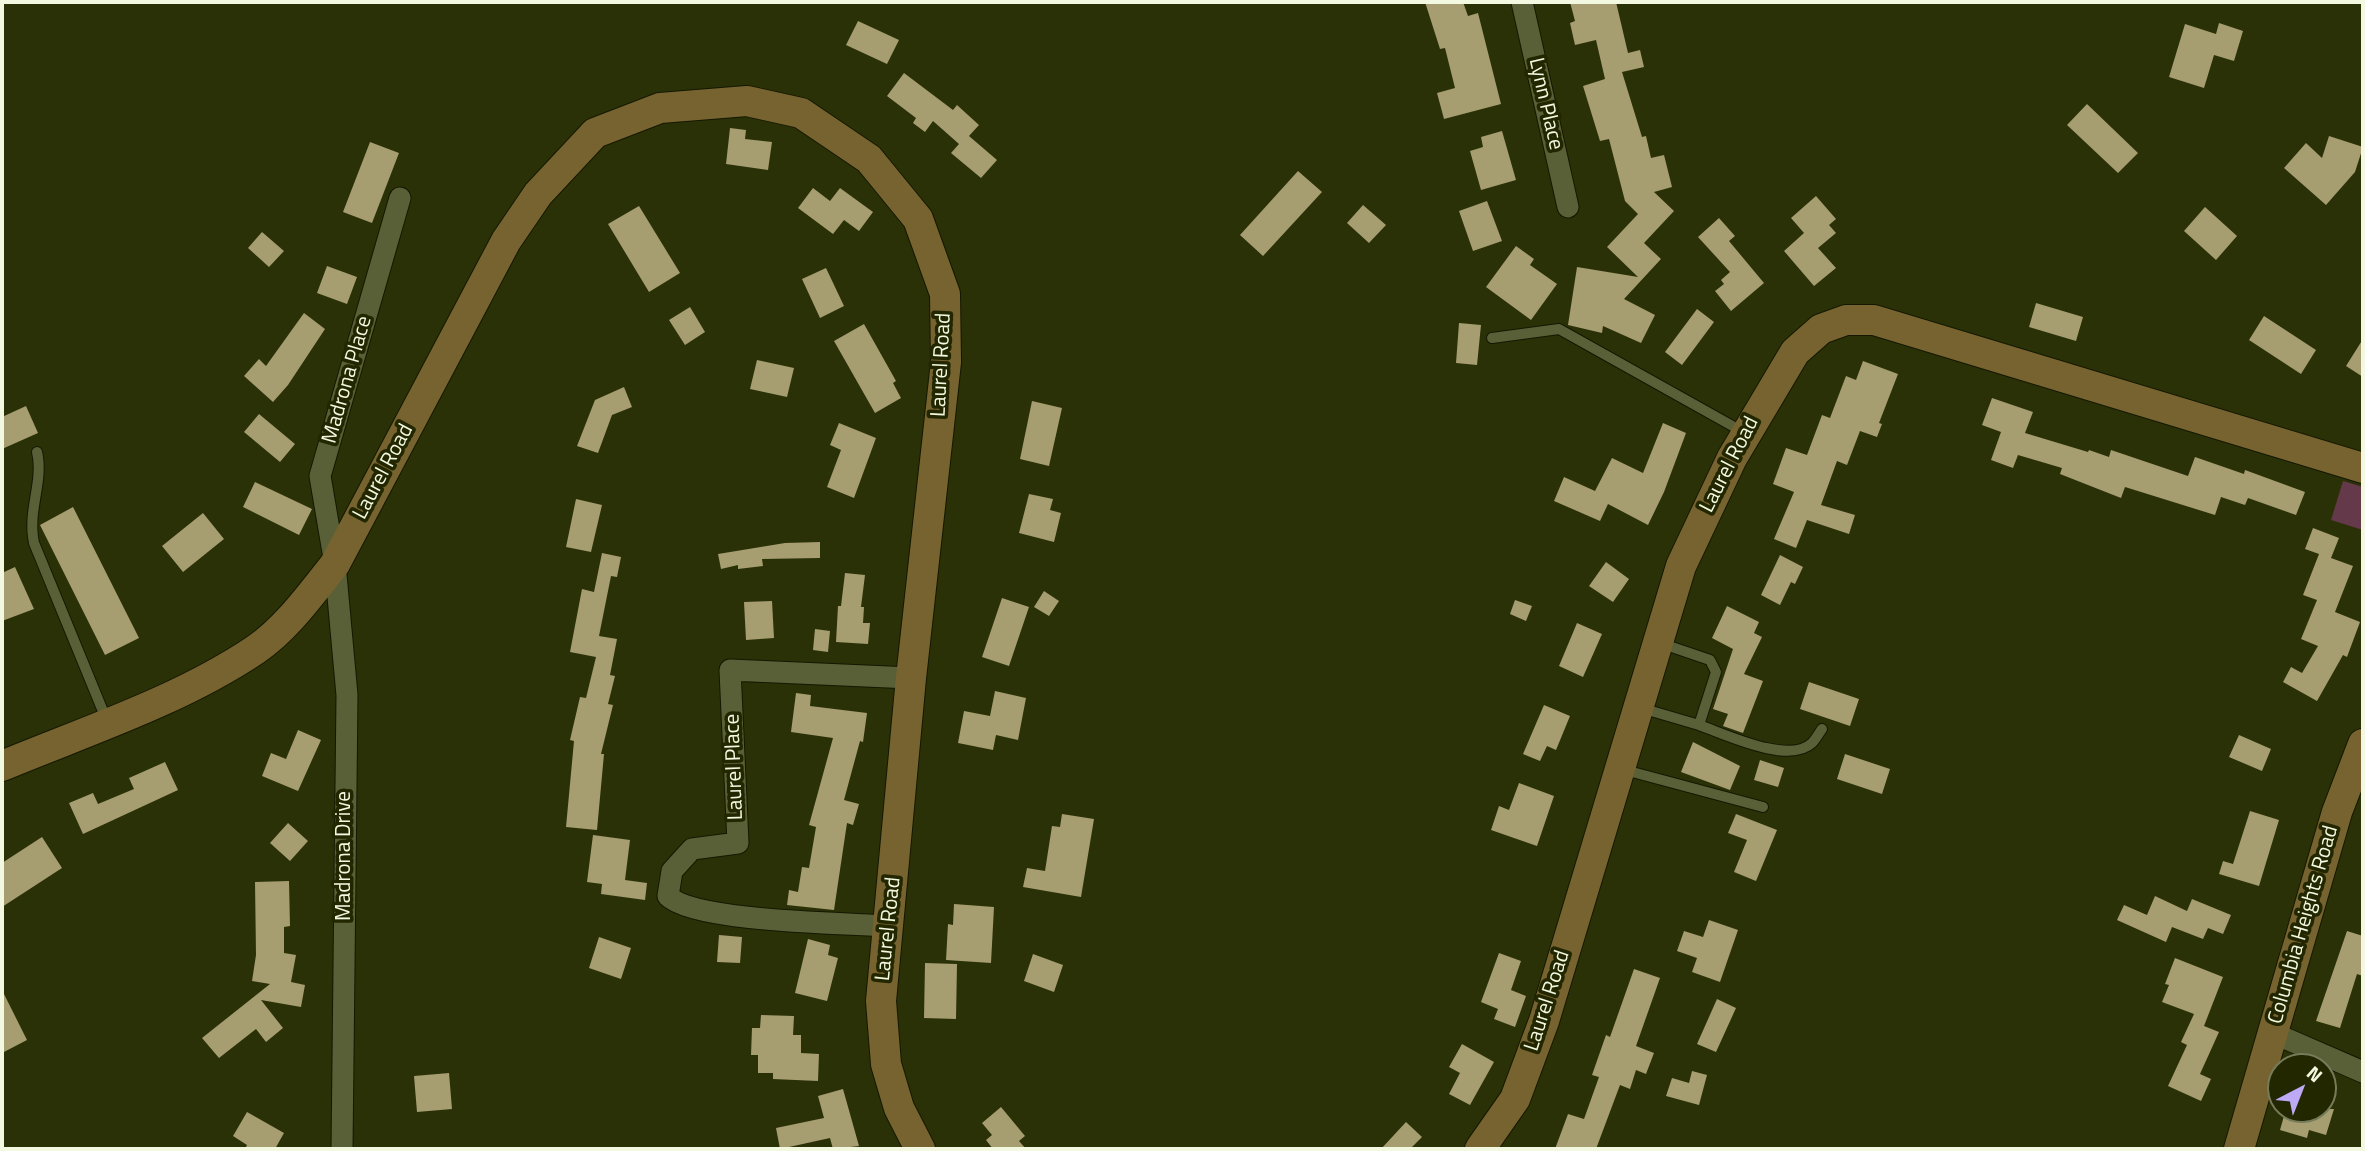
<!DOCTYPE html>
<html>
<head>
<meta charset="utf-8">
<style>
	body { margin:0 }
	#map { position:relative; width:2365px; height:1151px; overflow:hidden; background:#2b3107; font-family:"Titillium Web",sans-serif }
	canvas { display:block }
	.frame { position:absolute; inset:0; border:4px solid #f3f8e1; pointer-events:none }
	.north { position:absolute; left:2267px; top:1053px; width:70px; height:70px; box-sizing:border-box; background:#222700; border:2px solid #767b5a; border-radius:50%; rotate:42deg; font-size:19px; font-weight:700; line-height:28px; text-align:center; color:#f3f8e1 }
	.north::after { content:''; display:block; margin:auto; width:24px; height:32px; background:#bea9f4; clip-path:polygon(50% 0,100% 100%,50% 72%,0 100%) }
</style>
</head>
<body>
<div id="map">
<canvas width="2365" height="1151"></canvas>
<div class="frame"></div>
<div class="north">N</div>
</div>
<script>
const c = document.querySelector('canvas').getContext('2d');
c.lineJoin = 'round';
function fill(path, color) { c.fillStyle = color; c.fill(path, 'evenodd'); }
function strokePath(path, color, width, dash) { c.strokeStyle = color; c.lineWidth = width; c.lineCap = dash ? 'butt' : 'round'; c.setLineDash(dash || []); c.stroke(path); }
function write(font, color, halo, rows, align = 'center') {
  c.font = font + ' "Titillium Web",sans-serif'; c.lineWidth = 7; c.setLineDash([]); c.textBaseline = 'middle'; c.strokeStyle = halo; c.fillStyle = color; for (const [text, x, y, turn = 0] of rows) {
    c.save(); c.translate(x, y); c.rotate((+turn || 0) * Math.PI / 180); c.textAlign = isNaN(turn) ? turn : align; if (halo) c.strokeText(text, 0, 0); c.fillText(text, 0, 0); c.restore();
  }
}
fill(new Path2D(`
	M2343,481L2363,487V530L2331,520Z`), '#643949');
fill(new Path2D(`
	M1425,2H1463L1468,16L1478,13L1501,104L1444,119L1437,93L1455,88L1445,48L1440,49Z
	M1570,2H1616L1628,53L1640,50L1644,67L1622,72L1642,137L1646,136L1651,158L1664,155L1672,187L1654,192L1674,211L1644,243L1661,259L1624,299L1655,315L1641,343L1603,326L1602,333L1568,325L1577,267L1638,277L1607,247L1638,214L1625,201L1609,139L1600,141L1583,86L1605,79L1596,40L1575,45L1570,23L1575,21Z
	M858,21L899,40L887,64L846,45Z
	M2219,23L2243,31L2234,61L2214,55L2204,88L2169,77L2185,24L2216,34Z
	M904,73L953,110L957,105L979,125L969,136L997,160L981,178L951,153L959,144L933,121L925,132L913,123L916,118L887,96Z
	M2087,104L2138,153L2118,173L2067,125Z
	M730,128L746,130L745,139L772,142L768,170L726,164Z
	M1502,131L1516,180L1481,190L1470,151L1483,147L1481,137Z
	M2329,136L2363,147L2355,172L2326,205L2284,168L2306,143L2322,158Z
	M370,142L399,153L372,223L343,212Z
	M1298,171L1322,192L1263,256L1240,235Z
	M813,188L830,201L840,188L873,212L859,231L844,220L833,234L798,208Z
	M1816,196L1836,219L1829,225L1836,233L1818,248L1836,268L1814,286L1784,251L1804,233L1791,218Z
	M1487,201L1502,241L1473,251L1459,211Z
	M1363,205L1386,225L1369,243L1347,223Z
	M639,206L680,273L649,292L608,224Z
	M2205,207L2237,236L2216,260L2184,231Z
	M1719,218L1735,236L1729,241L1764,283L1731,311L1715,291L1724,284L1721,280L1730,272L1698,237Z
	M262,232L284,251L269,267L248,248Z
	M1516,246L1534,259L1530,265L1557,284L1531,320L1486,287Z
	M327,266L357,277L347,304L317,293Z
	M826,268L844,306L820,318L802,279Z
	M2036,303L2083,317L2076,341L2029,327Z
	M690,307L705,332L685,345L669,320Z
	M1697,309L1714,322L1682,365L1665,352Z
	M304,313L325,329L288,385L273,402L244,376L259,359L266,366Z
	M2264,316L2316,350L2301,374L2249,340Z
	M1459,323L1481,325L1477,365L1456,363Z
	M864,324L896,381L893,383L901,398L875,413L834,341Z
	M2363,339V377L2346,366Z
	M757,360L794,368L787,397L750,389Z
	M1863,361L1898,374L1879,423L1882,424L1877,437L1860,431L1847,465L1837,461L1821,505L1855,515L1849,534L1807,520L1796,548L1774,539L1794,492L1773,484L1786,448L1807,455L1822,415L1830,418L1846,376L1856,380Z
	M624,387L632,407L612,415L598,453L577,446L595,400Z
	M1992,398L2033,412L2025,433L2088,452L2089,450L2109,457L2111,450L2188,476L2195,457L2244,474L2245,470L2305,492L2296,515L2248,498L2245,505L2221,497L2215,515L2125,487L2121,498L2060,474L2062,468L2018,455L2013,468L1991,460L2001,432L1982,425Z
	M1032,401L1062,408L1049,466L1020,459Z
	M26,406L38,433L2,449V417Z
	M259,414L295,444L280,462L244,432Z
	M839,423L876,438L854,498L827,487L841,450L830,445Z
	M1663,423L1686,433L1664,492L1648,525L1608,504L1600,521L1554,501L1564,477L1595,491L1612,458L1643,473Z
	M255,482L312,509L299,535L243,507Z
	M1029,494L1053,499L1050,510L1061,513L1054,542L1019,533Z
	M576,499L602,505L591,552L566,547Z
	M73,507L139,638L105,655L40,525Z
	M203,513L224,539L183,572L162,546Z
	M2313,528L2339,538L2331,558L2353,566L2335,612L2360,622L2347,657L2343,655L2317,701L2283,682L2291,667L2302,673L2318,646L2301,639L2317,600L2303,595L2319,554L2305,549Z
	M820,542V558L762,559L763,566L738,569V565L721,569L718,554L785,543Z
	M602,553L621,557L617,577L611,576L599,636L617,639L610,675L615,676L608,704L613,705L601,754H604L597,830L566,827L574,741L570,740L580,697L586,698L596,657L570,652L582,589L594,592Z
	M1780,555L1803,567L1795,584L1791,582L1780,605L1761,595Z
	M1606,562L1629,579L1613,602L1589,586Z
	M15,567L34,609L2,621V573Z
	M845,573L865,575L861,607H864L863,623H870L868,644L836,642L838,606H841Z
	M1044,591L1059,601L1049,616L1034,607Z
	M1002,598L1029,607L1009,666L982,657Z
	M1515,600L1532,606L1526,621L1510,614Z
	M772,601L774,638L746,640L744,602Z
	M1727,606L1759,622L1754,633L1762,637L1744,674L1763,681L1743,733L1723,726L1728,714L1713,709L1733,649L1712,638Z
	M1577,623L1602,634L1583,677L1559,666Z
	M815,629L830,631L828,652L813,650Z
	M1809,682L1859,699L1850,726L1800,709Z
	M995,691L1026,698L1018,740L996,735L993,750L958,743L964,711L990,716Z
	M796,693L811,695L810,706L867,713L863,742L860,741L844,800L859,804L853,825L847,823L834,910L787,905L789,890L798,892L802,867L809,868L816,827L809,825L833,738L791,732Z
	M1544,705L1570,716L1556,750L1547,746L1540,761L1523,754Z
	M298,730L321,740L298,791L262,776L271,753L286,759Z
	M2239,735L2271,749L2262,771L2229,757Z
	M1693,742L1740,766L1730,790L1681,772Z
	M1845,754L1890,769L1882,794L1837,779Z
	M1760,760L1784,768L1778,787L1754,780Z
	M165,762L178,790L83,834L69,803L93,793L98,804L134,789L129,778Z
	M1519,783L1554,796L1537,846L1491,830L1499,806L1509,810Z
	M2250,811L2279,820L2259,886L2219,874L2223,861L2233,864Z
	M1062,814L1094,819L1081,897L1023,887L1027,868L1045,871L1052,826L1060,827Z
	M1736,814L1777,830L1756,881L1734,872L1747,840L1728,833Z
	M288,823L308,841L290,861L270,843Z
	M593,835L630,840L625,880L647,883L645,900L601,894L602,884L587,882Z
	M42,837L62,868L2,907V863Z
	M289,881L290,926L284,927V953L296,955L291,982L305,985L301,1007L261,1000L283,1028L266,1042L256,1029L219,1058L202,1038L270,984L252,981L256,955L255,882Z
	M2155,896L2187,911L2192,899L2231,915L2223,934L2208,928L2203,939L2172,927L2166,942L2117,920L2124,905L2147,915Z
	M954,904L994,907L991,963L946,960L948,924L953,925Z
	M1709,920L1738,930L1720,982L1692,972L1697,958L1677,951L1684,931L1703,937Z
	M2347,931L2363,936V976L2357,974L2340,1028L2316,1021Z
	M719,935L742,937L740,963L717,962Z
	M599,937L631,948L621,979L589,968Z
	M808,939L830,945L828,955L838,958L827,1001L795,993Z
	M1499,953L1521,961L1511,990L1526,996L1515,1027L1494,1019L1498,1009L1481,1002Z
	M1033,954L1063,965L1054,992L1024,981Z
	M2175,958L2223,977L2204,1026L2219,1032L2200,1074L2211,1079L2201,1101L2168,1086L2187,1045L2181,1042L2194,1014L2162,1002L2169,985L2165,984Z
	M925,963L957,964L956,1019L924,1018Z
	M1634,969L1660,978L1636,1046L1654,1053L1646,1074L1636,1070L1630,1089L1620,1085L1596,1149H1555L1568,1114L1584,1119L1599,1077L1592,1075L1606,1035L1610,1037Z
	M2,990L27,1040L2,1053Z
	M1717,999L1736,1008L1716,1052L1697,1044Z
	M761,1015L794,1016L793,1035H801V1053L819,1054L818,1081L773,1079V1073H758V1055H751L752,1028H760Z
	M1462,1044L1494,1062L1470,1105L1449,1094L1460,1073L1449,1067Z
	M1692,1071L1707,1075L1699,1105L1666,1096L1672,1078L1689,1083Z
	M449,1073L452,1109L417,1112L414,1076Z
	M843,1089L859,1146L833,1149L830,1138L780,1149L776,1128L824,1118L818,1096Z
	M1001,1107L1025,1136L1019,1141L1026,1149H993L986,1140L992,1135L982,1123Z
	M2286,1109H2334L2326,1135L2309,1130L2307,1138L2280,1130Z
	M247,1112L284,1133L275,1149H245L247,1145L233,1136Z
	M1406,1122L1422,1137L1410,1149H1381Z`), '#a69d71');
const lane = new Path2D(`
	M1492,338L1559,329L1745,433
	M37,452C44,482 27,510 34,543L107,721
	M1641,708L1699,725L1716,672L1710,660L1660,643
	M1699,725C1725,734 1789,765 1812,743C1816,739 1819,733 1822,729
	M1621,769L1763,807`);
const street = new Path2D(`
	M1522,2L1568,207
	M889,926C846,923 694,922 668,896L672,871L692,849L738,843L730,670L911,678
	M2273,1033L2363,1072
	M342,1149L347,695L335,564L320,476L400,198`);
const secondary = new Path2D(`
	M2,766C86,731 179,701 255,650C287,628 311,594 335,564L506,241L538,194L595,133L660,108L747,101L801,113L869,159L918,219L945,294L946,362L911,678L881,1001L886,1064L899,1108L920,1149
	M1480,1149L1515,1099L1544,1021L1681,566L1732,458L1795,352L1821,329L1846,320H1874L2363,468
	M2239,1149L2337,812L2363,744`);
strokePath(lane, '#141800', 12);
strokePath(street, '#141800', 23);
strokePath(secondary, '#141800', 32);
strokePath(lane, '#596037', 10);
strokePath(street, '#596037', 21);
strokePath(secondary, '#776330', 30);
write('21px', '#f3f8e1', '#222700', [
	["Lynn Place",1545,104,77],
	["Laurel Road",942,365,-87],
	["Madrona Place",348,380,-74],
	["Laurel Road",1730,465,-63],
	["Laurel Road",384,472,-62],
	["Laurel Place",735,767,-92],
	["Madrona Drive",345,856,-90],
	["Columbia Heights Road",2304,925,-74],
	["Laurel Road",889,929,-84],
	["Laurel Road",1548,1001,-72]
]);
</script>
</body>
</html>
